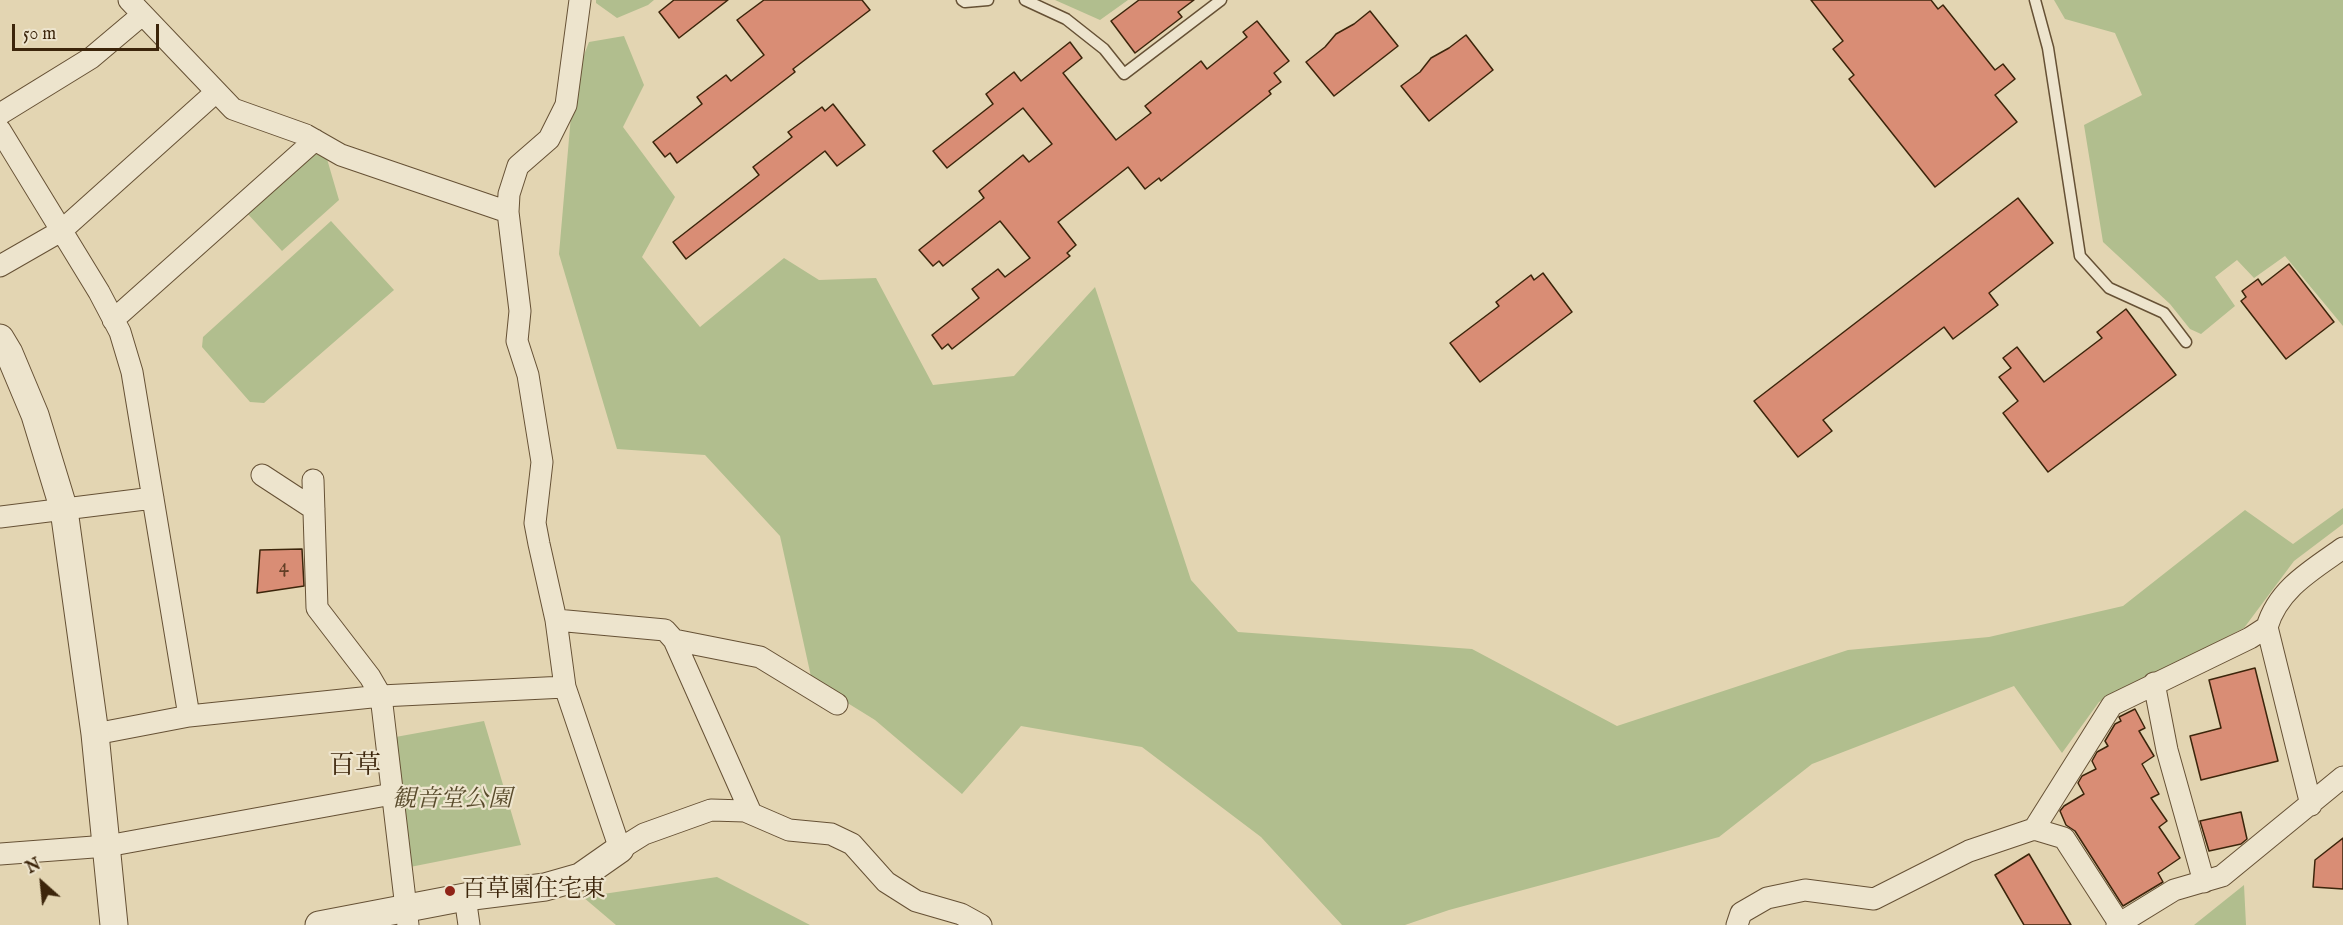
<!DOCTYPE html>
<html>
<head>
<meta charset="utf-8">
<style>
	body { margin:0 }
	#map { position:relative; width:2343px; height:925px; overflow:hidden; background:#e3d5b2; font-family:"IM FELL English",serif }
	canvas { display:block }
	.north { position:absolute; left:12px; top:853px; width:60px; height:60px; -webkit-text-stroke:4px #ede4cd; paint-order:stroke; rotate:333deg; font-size:16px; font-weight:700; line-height:24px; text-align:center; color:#3c250b }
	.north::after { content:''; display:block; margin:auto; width:21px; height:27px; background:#3c250b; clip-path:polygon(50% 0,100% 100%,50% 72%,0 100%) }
	.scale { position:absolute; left:12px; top:24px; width:147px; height:27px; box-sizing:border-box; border:3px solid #3c250b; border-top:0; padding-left:8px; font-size:18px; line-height:21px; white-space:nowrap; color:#3c250b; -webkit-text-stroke:4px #ede4cd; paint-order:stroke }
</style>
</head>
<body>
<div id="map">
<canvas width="2343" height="925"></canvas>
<div class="north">N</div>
<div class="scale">50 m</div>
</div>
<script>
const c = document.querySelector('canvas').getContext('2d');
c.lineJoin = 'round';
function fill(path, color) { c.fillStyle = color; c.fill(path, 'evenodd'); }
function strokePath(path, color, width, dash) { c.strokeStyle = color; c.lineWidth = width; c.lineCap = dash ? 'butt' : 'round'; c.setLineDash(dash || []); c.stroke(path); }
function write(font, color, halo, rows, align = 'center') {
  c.font = font + ' "IM FELL English","Noto Serif JP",serif'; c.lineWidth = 4.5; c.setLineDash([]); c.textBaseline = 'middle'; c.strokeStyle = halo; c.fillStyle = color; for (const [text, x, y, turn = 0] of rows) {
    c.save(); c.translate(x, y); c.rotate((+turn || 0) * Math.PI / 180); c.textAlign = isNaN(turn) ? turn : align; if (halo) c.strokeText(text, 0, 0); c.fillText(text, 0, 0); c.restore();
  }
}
fill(new Path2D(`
	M596,0H654L648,5L617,18L596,3Z
	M1055,0H1128L1100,20Z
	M2054,0H2343V326L2285,256L2254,278L2237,260L2215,277L2235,306L2201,334L2190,329L2170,304L2103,242L2084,125L2142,95L2115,33L2065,19Z
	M624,36L644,85L623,127L675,197L642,257L700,327L784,258L819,280L876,278L933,385L1014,376L1095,287L1191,580L1238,632L1472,649L1617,726L1848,650L1989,637L2123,606L2245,510L2293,544L2343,508V524L2294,561L2244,628L2099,702L2062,753L2014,686L1812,764L1719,837L1449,910L1405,925H1342L1261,837L1142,747L1021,726L962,794L875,720L812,681L780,536L705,455L617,449L559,254L574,81L589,42Z
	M316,154L327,159L339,200L282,251L246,212L307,155Z
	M331,221L394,290L264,403L250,402L202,347L203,337Z
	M484,721L521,845L405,868L390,738Z
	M717,877L810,925H616L583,897Z
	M2244,885L2246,925H2194Z`), '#b1be8e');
const building = new Path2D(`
	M674,0H728L679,38L659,12Z
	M764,0H862L870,10L793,69L795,72L677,163L670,153L665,157L653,142L702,104L697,97L726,75L731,81L764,55L737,20Z
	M1139,0H1194L1178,12L1182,17L1135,53L1111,21Z
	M1811,0H1931L1938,9L1943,5L1995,70L2003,64L2015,79L1995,95L2017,122L1935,187L1849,79L1854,75L1833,49L1843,41Z
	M1370,11L1398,46L1334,96L1306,62L1325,47L1336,34L1354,24Z
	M1257,21L1289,61L1274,73L1281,82L1269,91L1271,94L1161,181L1159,178L1145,189L1128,167L1058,222L1076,245L1067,253L1070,256L952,349L948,344L942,349L932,335L979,298L972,289L998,269L1005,277L1030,258L1000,221L943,266L939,261L933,266L919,250L984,198L979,191L1023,155L1029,162L1052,144L1023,108L947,168L933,151L993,104L986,94L1014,72L1021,81L1070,42L1082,58L1063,73L1116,140L1151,113L1145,106L1201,61L1207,69L1247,37L1243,32Z
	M1466,35L1493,70L1429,121L1401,86L1420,72L1431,58L1449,48Z
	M833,104L865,145L837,166L825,151L686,259L673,242L759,175L753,167L792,137L788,132L822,107L825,111Z
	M2018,198L2053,243L1989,293L1998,305L1953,339L1944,327L1823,420L1832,431L1798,457L1754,401Z
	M2289,264L2334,322L2286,359L2241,301L2246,297L2242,291L2258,279L2262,285Z
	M1543,273L1572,312L1480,382L1450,343L1499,306L1496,302L1531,275L1534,280Z
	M2126,309L2176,375L2048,472L2003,413L2018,401L1999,377L2011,368L2003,358L2017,347L2044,382L2102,338L2097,332Z
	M302,549L304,586L257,593L260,550Z
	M2255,668L2278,761L2201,780L2190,736L2221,728L2209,680Z
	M2135,709L2145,728L2139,731L2154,756L2142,764L2159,794L2151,798L2167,821L2159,827L2180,858L2158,873L2163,882L2123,906L2075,831L2066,825L2060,811L2064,806L2084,794L2078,783L2082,776L2096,769L2092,761L2097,752L2108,746L2105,741L2115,724L2121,721L2119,717Z
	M2241,812L2247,839L2241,844L2209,851L2200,821Z
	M2343,838V889L2313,887L2315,860Z
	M2029,854L2071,925H2024L1995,875Z`);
fill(building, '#d98d75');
strokePath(building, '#3c250b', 1.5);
const service = new Path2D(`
	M962,0L965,2L988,0
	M1025,0L1066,19L1104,49L1124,74L1221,0
	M2035,0L2048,48L2080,256L2109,288L2164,313L2186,342`);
const minor = new Path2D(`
	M129,0L233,109L306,135L341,155L508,212
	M580,0L566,105L549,139L518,166L509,194L508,212L520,311L517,341L528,375L542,462L535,523L539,544L556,620L565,687L620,849L644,834L711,810L745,811L789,830L831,834L852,844L886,882L916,901L961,914L981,925
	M0,114L91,58L142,15
	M0,130L99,292L120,332L132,372L189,716
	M0,266L61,231L216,92
	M113,320L315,140
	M262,475L314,509
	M313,480L317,608L370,677L381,696L408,925
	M0,517L153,498
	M556,620L665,630L674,640L751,813
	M2267,627L2311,805
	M674,640L760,657L837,704
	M2154,683L2167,750L2204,882
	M95,734L189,716L381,696L565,687
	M2034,829L2112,705L2250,638L2267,627C2278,589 2312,570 2343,548
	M0,854L107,846L392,794
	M465,897L469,925
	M1737,925L1741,913L1767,898L1805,890L1874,899L1969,851L2034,829L2064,838L2119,923
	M2117,925L2174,890L2222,876L2343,777`);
const tertiary = new Path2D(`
	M0,338L9,353L35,415L64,510L95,734L114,925
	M319,925L465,897L545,887L580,877L620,849`);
strokePath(service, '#665135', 13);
strokePath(minor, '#665135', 23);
strokePath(tertiary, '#665135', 29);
strokePath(service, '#ede4cd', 10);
strokePath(minor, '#ede4cd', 21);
strokePath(tertiary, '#ede4cd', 27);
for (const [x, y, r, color] of [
	[450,891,6,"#8f2418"]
]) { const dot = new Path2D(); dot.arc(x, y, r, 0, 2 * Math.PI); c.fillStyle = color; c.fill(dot); strokePath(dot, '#ede4cd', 2); }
write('21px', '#633f26', null, [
	["4",284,568]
]);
write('italic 24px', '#594b2c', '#ede4cd', [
	["観音堂公園",452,801]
]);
write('24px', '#3c250b', '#ede4cd', [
	["百草園住宅東",462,891]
], 'left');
write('26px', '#3c250b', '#ede4cd', [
	["百草",355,768]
]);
</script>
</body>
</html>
